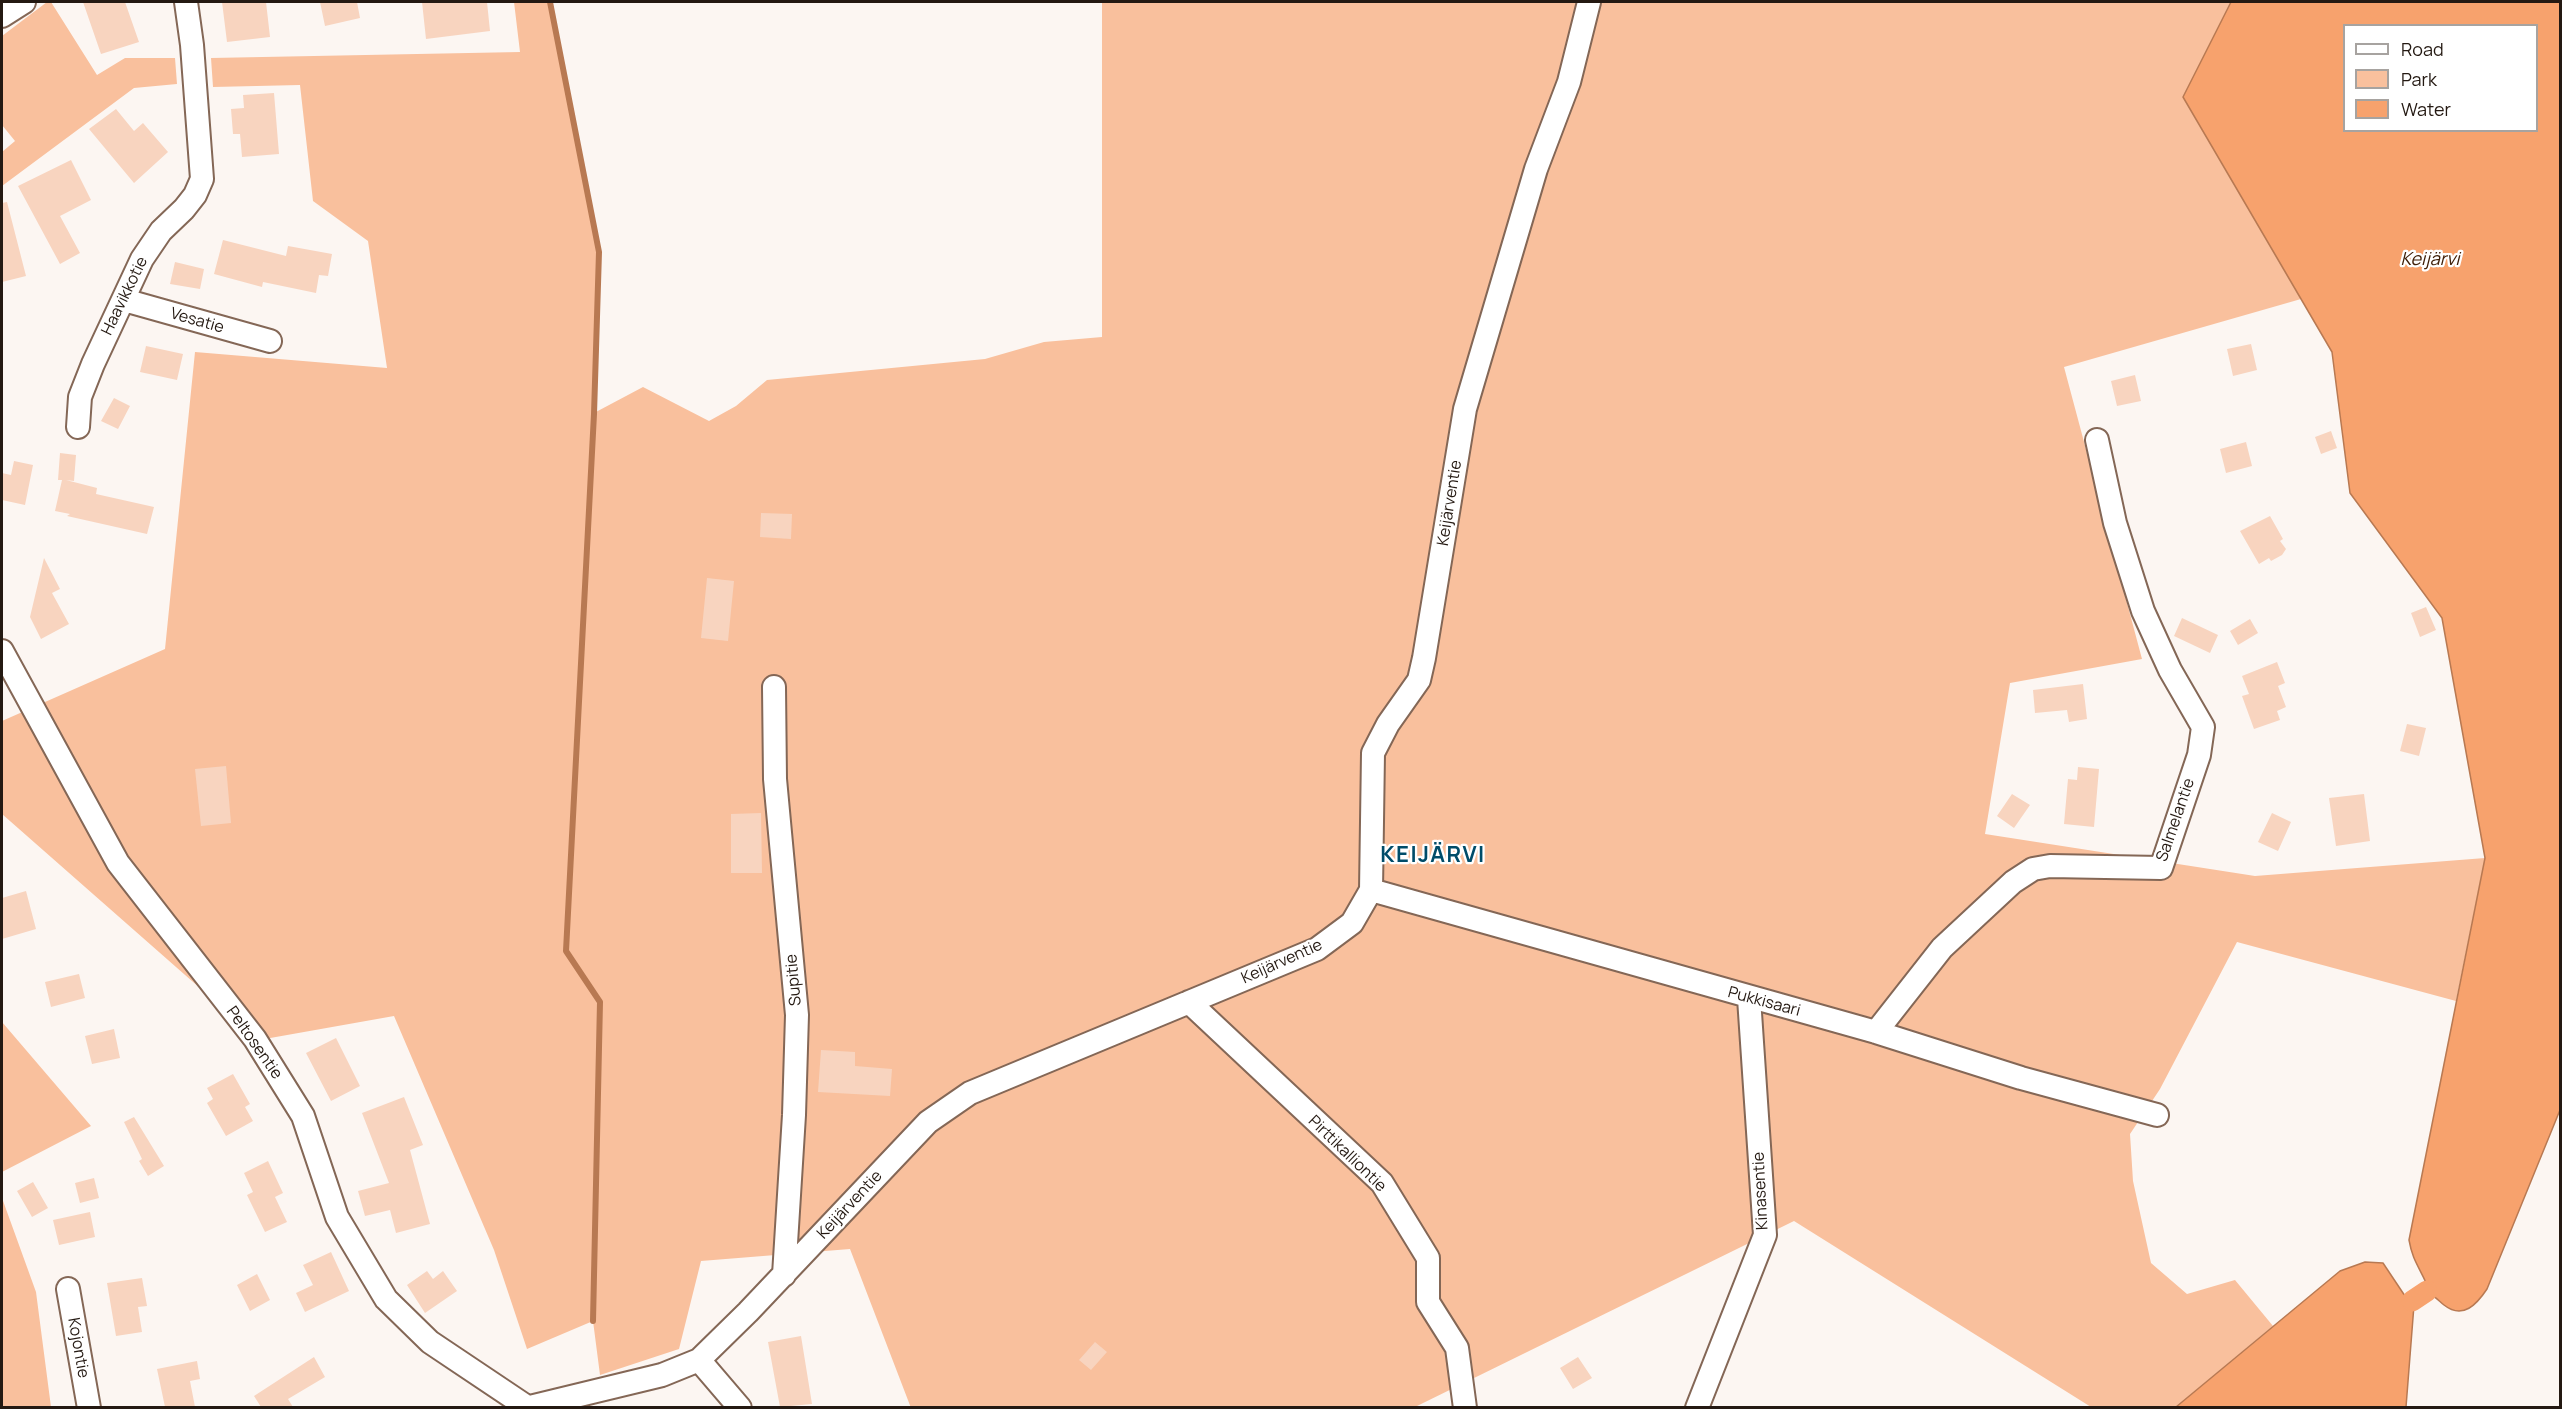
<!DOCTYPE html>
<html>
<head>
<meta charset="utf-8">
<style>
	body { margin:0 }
	#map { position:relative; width:2562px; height:1409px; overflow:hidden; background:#fcf6f2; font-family:Manrope,sans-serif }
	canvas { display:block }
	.frame { position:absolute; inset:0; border:3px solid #241912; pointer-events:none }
	.legend { position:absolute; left:2343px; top:24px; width:195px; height:108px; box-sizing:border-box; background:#fff; border:2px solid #a7a3a0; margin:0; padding:8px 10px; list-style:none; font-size:18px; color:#241912 }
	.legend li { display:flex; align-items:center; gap:12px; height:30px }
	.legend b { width:30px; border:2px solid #a7a3a0 }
</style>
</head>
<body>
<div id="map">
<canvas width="2562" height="1409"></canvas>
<div class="frame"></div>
<ul class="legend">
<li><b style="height:8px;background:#fff"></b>Road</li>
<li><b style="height:16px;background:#f9c09d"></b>Park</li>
<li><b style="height:16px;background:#f7a26d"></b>Water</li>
</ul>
</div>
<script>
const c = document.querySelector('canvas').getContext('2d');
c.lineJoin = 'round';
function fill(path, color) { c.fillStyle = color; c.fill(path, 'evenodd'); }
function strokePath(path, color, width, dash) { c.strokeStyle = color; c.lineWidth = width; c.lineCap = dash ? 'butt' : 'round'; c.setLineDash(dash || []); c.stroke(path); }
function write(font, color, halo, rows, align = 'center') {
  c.font = font + ' Manrope,sans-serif'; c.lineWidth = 4.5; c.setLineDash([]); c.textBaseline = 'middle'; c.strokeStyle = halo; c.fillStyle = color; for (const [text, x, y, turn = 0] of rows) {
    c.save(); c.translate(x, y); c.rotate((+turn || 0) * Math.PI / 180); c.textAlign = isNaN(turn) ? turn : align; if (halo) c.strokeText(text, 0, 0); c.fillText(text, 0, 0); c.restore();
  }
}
fill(new Path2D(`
	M47,2H51L97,75L125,58H175L177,84L134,88L2,186V152L15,141L2,125V36Z
	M514,2H550L599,252L594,413L643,387L709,421L736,406L767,380L985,359L1044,342L1102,337V2H2231L2183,97L2301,299L2064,367L2142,659L2010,683L1985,834L2255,876L2485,858L2456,1001L2237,942L2160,1089L2130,1134L2133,1181L2151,1263L2187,1294L2235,1280L2273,1326L2176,1407H2091L1794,1221L1415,1407L911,1408L850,1249L701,1261L679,1349L600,1375L593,1321L527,1349L494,1250L394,1016L259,1040L2,814V721L165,649L195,352L387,368L368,241L313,201L300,85L213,87L211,58L520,52Z
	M2,1022L91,1126L2,1172Z
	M2,1198L36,1292L51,1407H2Z`), '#f9c09d');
const water = new Path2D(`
	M2231,2H2560V1110L2487,1289C2477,1304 2463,1320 2444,1305C2439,1301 2435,1296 2429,1294L2425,1288L2427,1285C2419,1266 2413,1262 2409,1240L2485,858L2442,618L2350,493L2332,352L2183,97ZM2344,26H2536V130H2344Z
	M2365,1262L2383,1263L2405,1296L2414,1305L2406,1407H2176L2340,1271Z`);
fill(water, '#f7a26d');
strokePath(water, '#b87952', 1.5);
strokePath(new Path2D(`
	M550,2L599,252L594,414L566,951L600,1002L593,1321`), '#b87952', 6);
strokePath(new Path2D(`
	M2412,1301L2427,1291`), '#f7a26d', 21);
fill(new Path2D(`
	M83,2H125L139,42L101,54Z
	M222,2H266L270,37L227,42Z
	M320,2H357L360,18L325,26Z
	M422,2H487L490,31L426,39Z
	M274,93L279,154L242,157L240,134H233L231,109L244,108L243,95Z
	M116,109L134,131L143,123L168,152L134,183L89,129Z
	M71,160L91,200L60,216L80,253L60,264L18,186Z
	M7,202L26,276L2,282V203Z
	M223,240L286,256L288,246L332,254L328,276L319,275L316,293L263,282L262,287L214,274Z
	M175,262L204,269L200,289L170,284Z
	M2251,344L2257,370L2233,376L2227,349Z
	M146,346L183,354L177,380L140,372Z
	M2135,375L2141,401L2117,406L2111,381Z
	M114,398L130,406L118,429L101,421Z
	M2331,431L2337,448L2321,454L2315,437Z
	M2246,442L2252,466L2226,473L2220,449Z
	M60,453L76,455L74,481L66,480L97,488L96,494L154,507L147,534L67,516L70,514L55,511L62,480H58Z
	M14,461L33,465L25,505L2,500V473L11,475Z
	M761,513L792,514L791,539L760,537Z
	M2270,516L2283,539L2280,541L2286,549L2282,555L2271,561L2269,558L2259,564L2240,531Z
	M44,558L60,589L52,593L69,624L41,639L30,617Z
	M707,578L734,581L728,641L701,638Z
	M2426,607L2436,630L2420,637L2411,613Z
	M2182,618L2218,635L2210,653L2174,636Z
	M2250,619L2258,633L2238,645L2230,631Z
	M2277,662L2285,683L2278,686L2286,707L2277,711L2280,720L2254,729L2242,696L2249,694L2242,676Z
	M2083,684L2087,719L2069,722L2067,710L2035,713L2033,690Z
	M2407,724L2426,728L2419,756L2400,751Z
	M226,766L231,823L201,826L195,769Z
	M2078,767L2099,769L2094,827L2064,824L2068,779L2077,780Z
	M2012,794L2030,805L2014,828L1997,816Z
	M2364,794L2370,841L2336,846L2329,798Z
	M761,813L762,873H731V814Z
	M2272,813L2291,822L2278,851L2258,842Z
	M26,891L36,929L2,939V898Z
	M79,974L85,998L51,1007L45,982Z
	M114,1029L120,1058L92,1064L85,1036Z
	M336,1038L360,1086L331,1101L306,1053Z
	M821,1050L855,1052V1066L892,1069L890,1096L818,1092Z
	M233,1074L250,1104L245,1107L253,1121L226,1136L207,1103L213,1099L207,1088Z
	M404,1097L423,1145L410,1150L430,1224L396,1233L390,1210L365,1216L358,1191L389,1183L362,1113Z
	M134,1117L164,1166L148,1176L139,1161L142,1159L124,1122Z
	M268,1161L283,1193L275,1197L287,1222L265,1232L247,1195L253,1192L244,1173Z
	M94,1178L99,1198L80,1203L75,1183Z
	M33,1182L48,1208L32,1217L17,1191Z
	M90,1212L95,1237L59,1245L53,1220Z
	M331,1252L349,1291L305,1312L296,1293L313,1285L303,1265Z
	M427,1271L433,1279L443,1271L457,1291L425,1313L407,1285Z
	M257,1274L270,1300L250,1311L237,1285Z
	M142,1278L147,1306L138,1307L142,1332L116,1336L107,1283Z
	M801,1336L812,1404L780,1407L768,1342Z
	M1095,1342L1107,1352L1091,1370L1079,1360Z
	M314,1357L325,1377L288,1399L293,1407H261L254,1396Z
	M1578,1357L1592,1378L1573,1389L1560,1368Z
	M197,1361L200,1379L190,1381L195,1407H165L157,1369Z`), '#f8d4bf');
const minor = new Path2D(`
	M2,16L24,2
	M124,300L270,341
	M78,427L80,397L93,364L142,259L161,231L184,209L195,195L202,179L192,45L186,2
	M2,651L118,863L255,1039L303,1116L337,1217L386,1299L430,1342L527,1407
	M774,687L775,779L797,1015L794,1115L784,1275
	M1371,890L1876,1032L2021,1078L2157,1115
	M1189,1002L1382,1183L1428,1258V1302L1457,1348L1465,1408
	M1876,1032L1942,948L2013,882L2033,869L2050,866L2161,868L2199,755L2203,727L2170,670L2143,611L2115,523L2097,440
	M68,1289L89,1408
	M699,1360L740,1408
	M526,1408L662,1375L699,1360L748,1312L928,1122L970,1093L1317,949L1352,923L1371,890L1373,753L1388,724L1419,680L1424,658L1465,409L1536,169L1569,82L1589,2
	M1697,1408L1765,1235L1749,998`);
strokePath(minor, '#846756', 26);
strokePath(minor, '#fff', 22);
write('16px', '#241912', '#fff', [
	["Haavikkotie",125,296,-64],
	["Vesatie",197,321,16],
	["Keijärventie",1450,503,-81],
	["Salmelantie",2176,820,-71],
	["Keijärventie",1282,962,-24],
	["Supitie",794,980,-95],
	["Pukkisaari",1764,1002,15],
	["Peltosentie",254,1043,55],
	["Pirttikalliontie",1347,1154,44],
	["Kinasentie",1761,1191,-93],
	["Keijärventie",850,1205,-47],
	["Kojontie",78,1348,80]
]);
write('italic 18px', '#412009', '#fff', [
	["Keijärvi",2430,260]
]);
c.letterSpacing = '1.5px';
write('bold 22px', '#004c69', '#fff', [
	["KEIJÄRVI",1433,856]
]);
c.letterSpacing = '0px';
</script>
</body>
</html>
